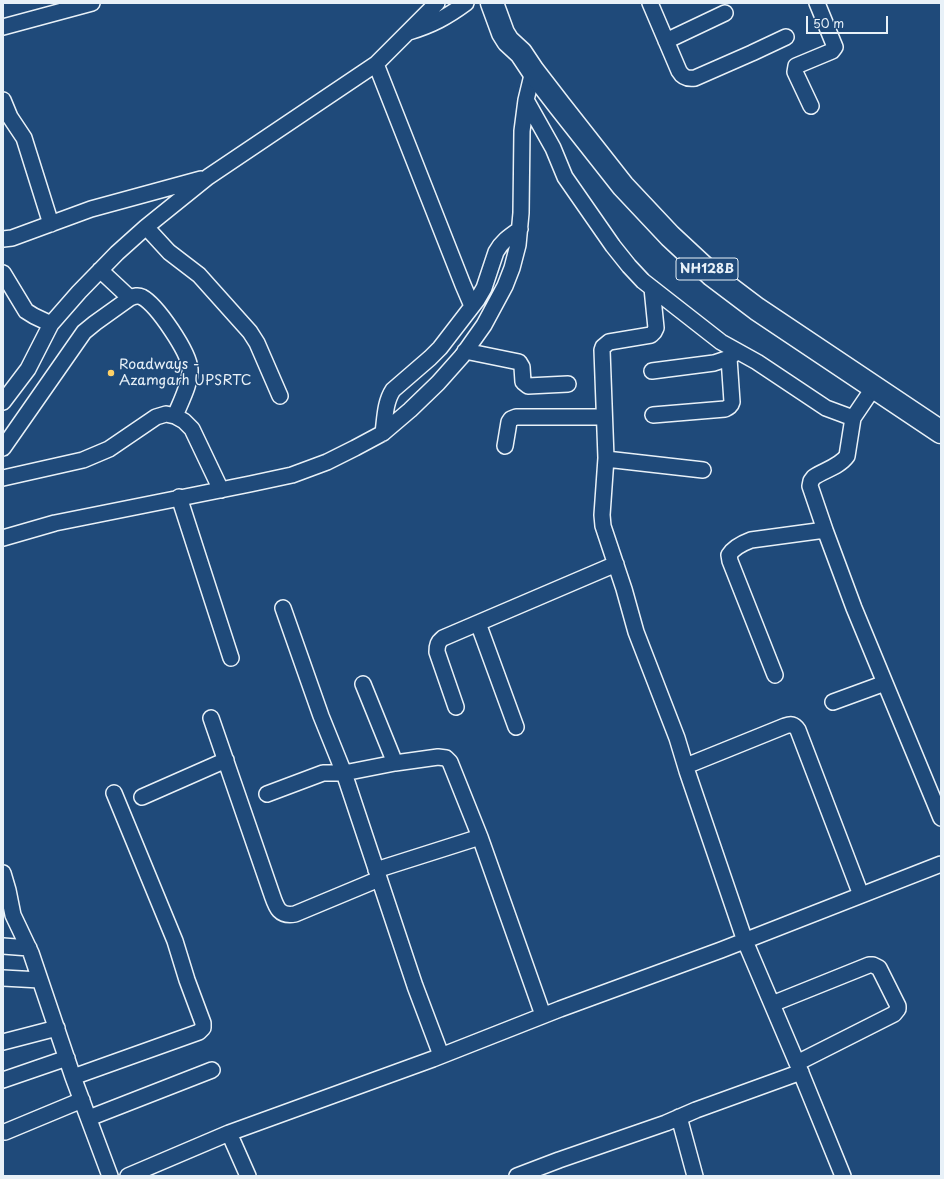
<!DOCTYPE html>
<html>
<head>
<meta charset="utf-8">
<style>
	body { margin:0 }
	#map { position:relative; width:944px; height:1179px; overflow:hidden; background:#1f4a7a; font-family:"Playpen Sans",sans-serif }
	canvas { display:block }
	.frame { position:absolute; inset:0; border:4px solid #e8f1f8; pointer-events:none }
	.scale { position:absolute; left:806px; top:16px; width:82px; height:18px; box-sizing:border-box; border:2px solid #e8f1f8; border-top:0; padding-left:5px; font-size:12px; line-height:14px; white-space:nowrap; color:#e8f1f8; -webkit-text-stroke:3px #1f4a7a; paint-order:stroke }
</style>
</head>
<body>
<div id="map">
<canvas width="944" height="1179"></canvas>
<div class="frame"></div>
<div class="scale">50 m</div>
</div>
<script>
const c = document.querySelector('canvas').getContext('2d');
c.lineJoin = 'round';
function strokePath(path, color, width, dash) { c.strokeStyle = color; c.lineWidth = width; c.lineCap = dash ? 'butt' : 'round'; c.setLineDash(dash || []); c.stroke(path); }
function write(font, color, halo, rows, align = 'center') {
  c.font = font + ' "Playpen Sans",sans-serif'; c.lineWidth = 3; c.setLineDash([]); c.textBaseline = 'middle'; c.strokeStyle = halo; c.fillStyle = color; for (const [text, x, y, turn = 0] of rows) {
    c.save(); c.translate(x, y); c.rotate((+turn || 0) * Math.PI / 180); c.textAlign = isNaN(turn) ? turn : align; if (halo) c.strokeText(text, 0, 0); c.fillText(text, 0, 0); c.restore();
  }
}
const minor = new Path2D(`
	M650,3L679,71C683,78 688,79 695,78L752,53L786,37
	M3,27L92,3
	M409,32C432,25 447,17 466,3
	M666,41L725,13
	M376,64L463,285L472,306
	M3,100L10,117L24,138L51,224
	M526,100L553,148L565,177L613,246L629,266L643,281L721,342L757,362L826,408L853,418
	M811,106L795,72L796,66L832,51L835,47L817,3
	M146,227L169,252L199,275L250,332L257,343L280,396
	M3,239L12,238L91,209L201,179
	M100,270L130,298
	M3,273L26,311L34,316L51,324
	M652,288L656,328L654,332L651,335L609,342L603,347L602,350L606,458L602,515L603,526L624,589L636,632L677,738L687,771L745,941L797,1063L843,1176
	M465,351L519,362L522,367L523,382L528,386L568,384
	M652,371L714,363L729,358L736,352
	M3,402L28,369L51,324L79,292L117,253L146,227L208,177L376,64L437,3
	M653,415L725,409C729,407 731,406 732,402L729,358
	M383,433C385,418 385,402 393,390L430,358L440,348L477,300L484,288L496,252C502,241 510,236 520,229
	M505,446L509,422L511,419L516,417H604
	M3,448L84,332L95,323L130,298C135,296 138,295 142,297C157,305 189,352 190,369C191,383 180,403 175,416
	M606,459L703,470
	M3,478L83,460L109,449L156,417L166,414L175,416L184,421L192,429L221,490
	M179,497L231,658
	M825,530L854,608L885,683L833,702
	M3,538L55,523L250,484L292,475L327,462L355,448L383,433L410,410L438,383L462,356L484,325L505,286L512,268L518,245L521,213L522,131L526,100L533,71
	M283,608L321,716L344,773L415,986L441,1055
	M478,623L516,727
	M775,675L730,561L729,555C734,547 743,543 751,540L825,530L810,486L811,481L814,477C825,470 840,466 847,456L853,418L874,387
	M885,683L941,818
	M363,684L395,763
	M456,707L437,652C437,645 438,642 443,638L616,564
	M211,718L271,892C276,906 278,917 295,914L379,879
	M686,766L785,726C791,724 794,724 798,730L861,895
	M267,794L323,773H344L395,763L438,757L446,758L450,762L480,837L543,1015
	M142,797L226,760
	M376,870L480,837
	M3,873L8,890L13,915L31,953L73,1077L110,1176
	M3,946L29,948
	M3,978L40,980
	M772,1004L869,965H873L879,968L898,1006V1009L894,1014L797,1063
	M3,1042L57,1028
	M73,1077L199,1032L203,1028V1023L187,980L175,941L114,793
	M3,1080L67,1058
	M679,1117L695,1176
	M89,1118L212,1070
	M5,1132L82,1100
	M229,1133L248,1176
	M128,1176L229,1133L433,1059L560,1009L721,950L941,864
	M517,1176L559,1160L666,1123L696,1110L801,1072`);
const highway = new Path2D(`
	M492,3L503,33L508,41L521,53L533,71L560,106L623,186L670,236L712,275L757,309L941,432`);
strokePath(minor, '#e8f1f8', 18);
strokePath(highway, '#e8f1f8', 25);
strokePath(minor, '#1f4a7a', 15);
strokePath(highway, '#1f4a7a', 22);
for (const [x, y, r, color] of [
	[111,373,4,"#ffd166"]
]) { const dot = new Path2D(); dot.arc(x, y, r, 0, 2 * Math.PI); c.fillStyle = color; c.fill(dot); strokePath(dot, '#1f4a7a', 1.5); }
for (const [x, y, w] of [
	[707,269,62]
]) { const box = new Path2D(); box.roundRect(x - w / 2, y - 11, w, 22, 3); c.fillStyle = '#1f4a7a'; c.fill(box); strokePath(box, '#e8f1f8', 1); }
write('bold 13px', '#e8f1f8', null, [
	["NH128B",707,269]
]);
write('14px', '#e8f1f8', '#1f4a7a', [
	["Roadways -",119,365],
	["Azamgarh UPSRTC",119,381]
], 'left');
</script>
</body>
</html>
